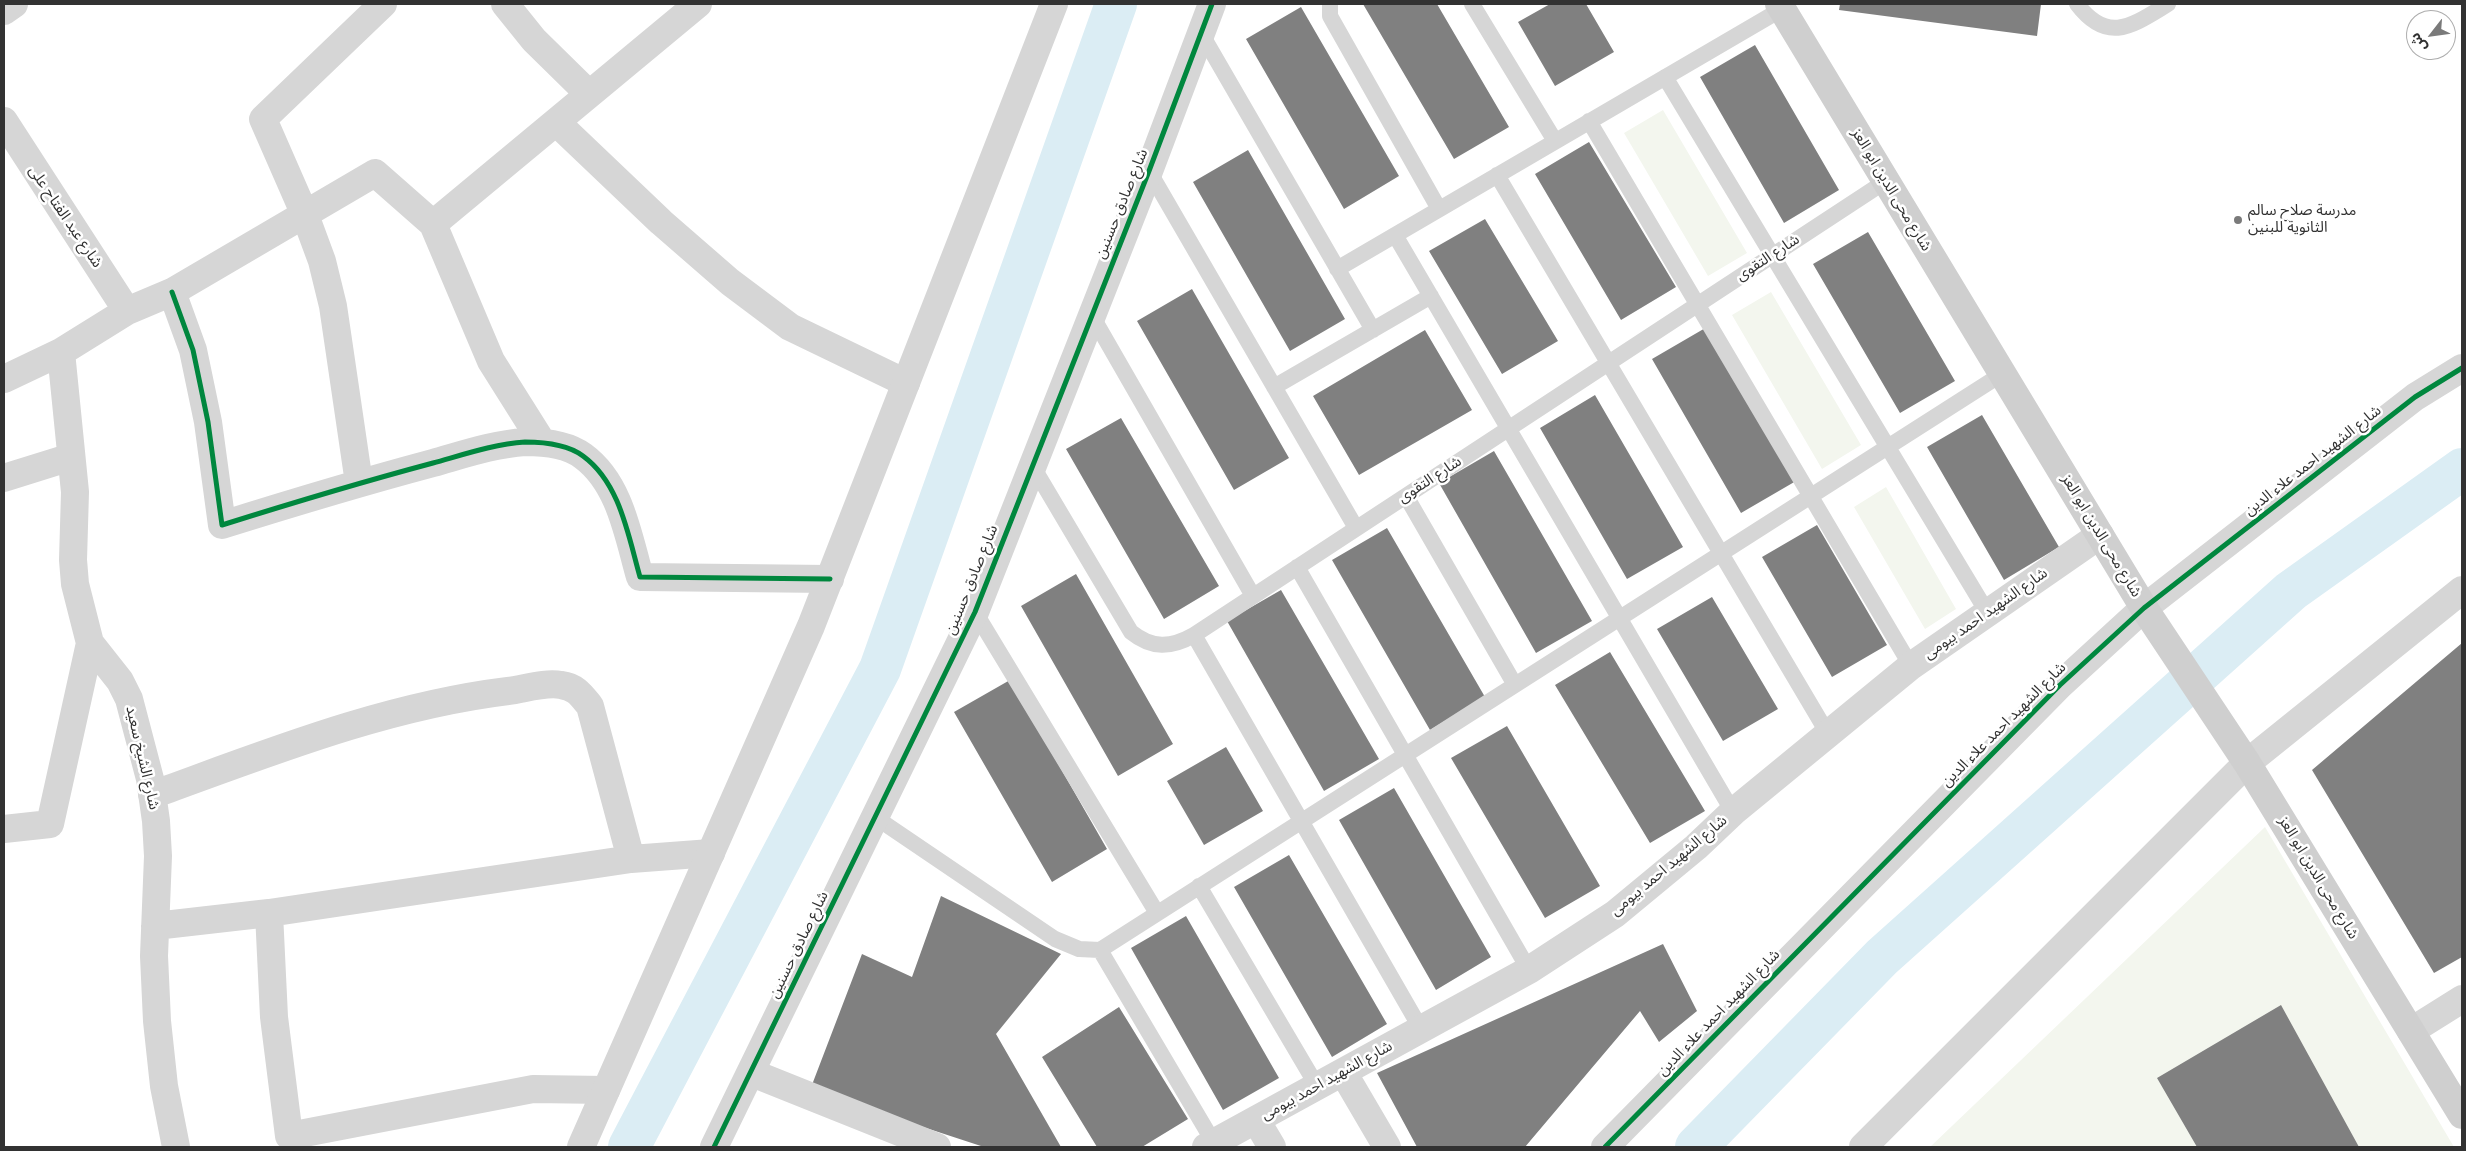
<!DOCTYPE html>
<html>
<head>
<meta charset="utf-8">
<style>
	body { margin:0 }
	#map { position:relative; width:2466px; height:1151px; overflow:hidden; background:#fff; font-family:"Varela Round","Noto Sans Arabic",sans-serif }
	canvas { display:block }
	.frame { position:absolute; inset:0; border:5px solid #323232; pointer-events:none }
	.north { position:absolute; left:2406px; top:10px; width:50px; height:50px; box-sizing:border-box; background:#fff; border:1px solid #adadad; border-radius:50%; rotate:240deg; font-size:14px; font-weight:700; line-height:20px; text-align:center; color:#323232 }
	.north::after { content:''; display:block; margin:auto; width:18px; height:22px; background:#7a7a7a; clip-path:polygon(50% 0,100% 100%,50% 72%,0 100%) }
</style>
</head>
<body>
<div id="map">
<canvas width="2466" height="1151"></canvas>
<div class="frame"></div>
<div class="north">ش</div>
</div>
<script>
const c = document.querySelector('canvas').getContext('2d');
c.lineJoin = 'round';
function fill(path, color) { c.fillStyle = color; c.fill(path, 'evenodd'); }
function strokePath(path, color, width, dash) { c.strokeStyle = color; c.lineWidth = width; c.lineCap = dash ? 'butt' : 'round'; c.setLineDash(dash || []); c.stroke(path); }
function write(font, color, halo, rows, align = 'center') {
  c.font = font + ' "Varela Round","Noto Sans Arabic",sans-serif'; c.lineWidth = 5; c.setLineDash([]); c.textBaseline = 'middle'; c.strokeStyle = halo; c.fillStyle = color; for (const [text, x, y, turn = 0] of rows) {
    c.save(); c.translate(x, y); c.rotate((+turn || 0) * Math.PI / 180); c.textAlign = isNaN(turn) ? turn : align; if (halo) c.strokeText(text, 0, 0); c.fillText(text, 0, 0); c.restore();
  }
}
fill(new Path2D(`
	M1663,110L1747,253L1708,276L1624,133Z
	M1771,292L1861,445L1822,469L1732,315Z
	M1886,487L1956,609L1925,629L1854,507Z
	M2265,827L2454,1147H1930Z`), '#f3f6ee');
strokePath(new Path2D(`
	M629,1147L880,669L1116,4
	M1696,1147L1882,957L2291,591L2462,469`), '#dbedf4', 42);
fill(new Path2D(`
	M1363,4H1437L1509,127L1454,159Z
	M1550,4H1586L1614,52L1555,86L1518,22Z
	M1840,4H2041L2037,36L1839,10Z
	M1301,7L1399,176L1344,209L1246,39Z
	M1755,45L1839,190L1784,223L1700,77Z
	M1589,142L1676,287L1621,320L1535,174Z
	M1248,150L1345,319L1290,351L1193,182Z
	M1485,219L1558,341L1502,374L1429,251Z
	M1868,232L1955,381L1900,413L1813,264Z
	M1192,289L1289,458L1234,490L1137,321Z
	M1707,327L1796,481L1741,513L1652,359Z
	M1425,330L1472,410L1359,475L1313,396Z
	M1595,395L1683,547L1627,579L1540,428Z
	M1982,415L2059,547L2004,580L1927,447Z
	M1121,418L1219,586L1164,619L1066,449Z
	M1494,451L1592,621L1536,653L1439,483Z
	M1817,525L1887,645L1832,677L1762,557Z
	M1387,528L1485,697L1430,730L1332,560Z
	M1076,574L1173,744L1118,776L1021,606Z
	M1281,590L1379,759L1324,791L1227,621Z
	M1712,597L1778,709L1723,741L1657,629Z
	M2462,643V957L2434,973L2312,770Z
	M1610,652L1705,811L1650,843L1555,685Z
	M1010,680L1107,849L1052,882L954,712Z
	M1507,726L1600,886L1545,918L1451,758Z
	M1226,747L1263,811L1204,845L1167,781Z
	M1394,788L1491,957L1436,990L1339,820Z
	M1289,855L1387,1024L1332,1057L1234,887Z
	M941,896L1061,954L996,1034L1061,1147H984L810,1090L862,954L912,977Z
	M1186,916L1279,1078L1223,1110L1131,948Z
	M1663,944L1697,1011L1659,1042L1640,1011L1525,1147H1417L1377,1073Z
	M2281,1005L2359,1147H2197L2157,1078Z
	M1119,1007L1188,1119L1142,1147H1097L1042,1057Z`), '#808080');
strokePath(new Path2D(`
	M1330,4V16L1439,209
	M1472,4L1555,141
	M2077,4C2108,45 2133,25 2168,4
	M1201,33L1373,330
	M1665,77L1987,612
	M1589,121L1911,666
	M1149,171L1356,528
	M1497,175L1828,734
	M1395,235L1733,812
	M1337,269L1782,9
	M1091,314L1253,596
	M1274,387L1431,296
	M1032,465L1131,632C1152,649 1171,648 1194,635L1886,181
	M1406,496L1515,685
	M1297,567L1529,970
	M975,612L1157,913
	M1194,635L1421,1029
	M875,817L1055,939L1079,949L1100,950L2002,374
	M1199,886L1317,1086
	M1100,950L1214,1143`), '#d6d6d6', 16);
strokePath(new Path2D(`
	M505,4L534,40L589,94
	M4,11L14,4
	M4,121L127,311
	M556,122L661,222L730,282L790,327L906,383
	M433,224L491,361L542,442
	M172,292L193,350L208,422L222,525C292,503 362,482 433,463C462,455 494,444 525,442C544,442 567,444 583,456C620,483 628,535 640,577L830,579
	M61,352L75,492L73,560L75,584L90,643L120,681L129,699L150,779L156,821L158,856L154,956L157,1021L164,1086L176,1147
	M4,379L61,352L127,311L172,292L375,173L433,224L698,4
	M4,478L71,457
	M359,483L333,306L322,261L305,215L263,119L383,4
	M152,795C268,753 385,706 508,691C524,689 545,682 561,685C576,687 581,695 590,706L631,859
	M4,829L50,824L90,643
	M269,913L274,1017L289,1136L533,1089L606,1090
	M155,926L269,913L631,859L711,853
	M2411,1031L2462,999
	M1343,1072L1387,1147
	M752,1073L937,1147
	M1256,1120L1272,1147
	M714,1147L975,612L1149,171L1212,4
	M1206,1147L1529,970L1615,914L1696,847L1733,812L1911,666L2100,535`), '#d6d6d6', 28);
strokePath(new Path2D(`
	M581,1147L811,626L1054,4
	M1605,1147L2060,685L2144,608L2415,397L2462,368
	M1863,1147L2247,763L2462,590`), '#d6d6d6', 28);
strokePath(new Path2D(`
	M1779,4L2144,608L2247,763L2462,1115`), '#cfcfcf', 28);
strokePath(new Path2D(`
	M172,292L193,350L208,422L222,525C292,503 362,482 433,463C462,455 494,444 525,442C544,442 567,444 583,456C620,483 628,535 640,577L830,579
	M714,1147L975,612L1149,171L1212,4
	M1605,1147L2060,685L2144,608L2415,397L2462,368`), '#00873e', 5);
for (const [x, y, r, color] of [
	[2238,220,5,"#7a7a7a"]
]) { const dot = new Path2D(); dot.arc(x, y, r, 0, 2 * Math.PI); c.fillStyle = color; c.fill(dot); strokePath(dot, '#fff', 2); }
write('15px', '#323232', '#fff', [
	["شارع محى الدين ابو العز",1891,190,59],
	["شارع صادق حسنين",1122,204,-68],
	["شارع عبد الفتاح على",65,217,56],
	["شارع التقوى",1768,258,-33],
	["شارع الشهيد احمد علاء الدين",2313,461,-38],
	["شارع التقوى",1430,480,-33],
	["شارع محى الدين ابو العز",2101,536,59],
	["شارع صادق حسنين",972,580,-68],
	["شارع الشهيد احمد بيومى",1986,614,-35],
	["شارع الشهيد احمد علاء الدين",2004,725,-45],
	["شارع الشيخ سعيد",142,758,77],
	["شارع الشهيد احمد بيومى",1669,866,-40],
	["شارع محى الدين ابو العز",2318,878,59],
	["شارع صادق حسنين",799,945,-64],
	["شارع الشهيد احمد علاء الدين",1719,1013,-46],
	["شارع الشهيد احمد بيومى",1327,1081,-29]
]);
write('15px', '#323232', '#fff', [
	["مدرسة صلاح سالم",2248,211],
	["الثانوية للبنين",2248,228]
], 'left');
</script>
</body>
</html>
